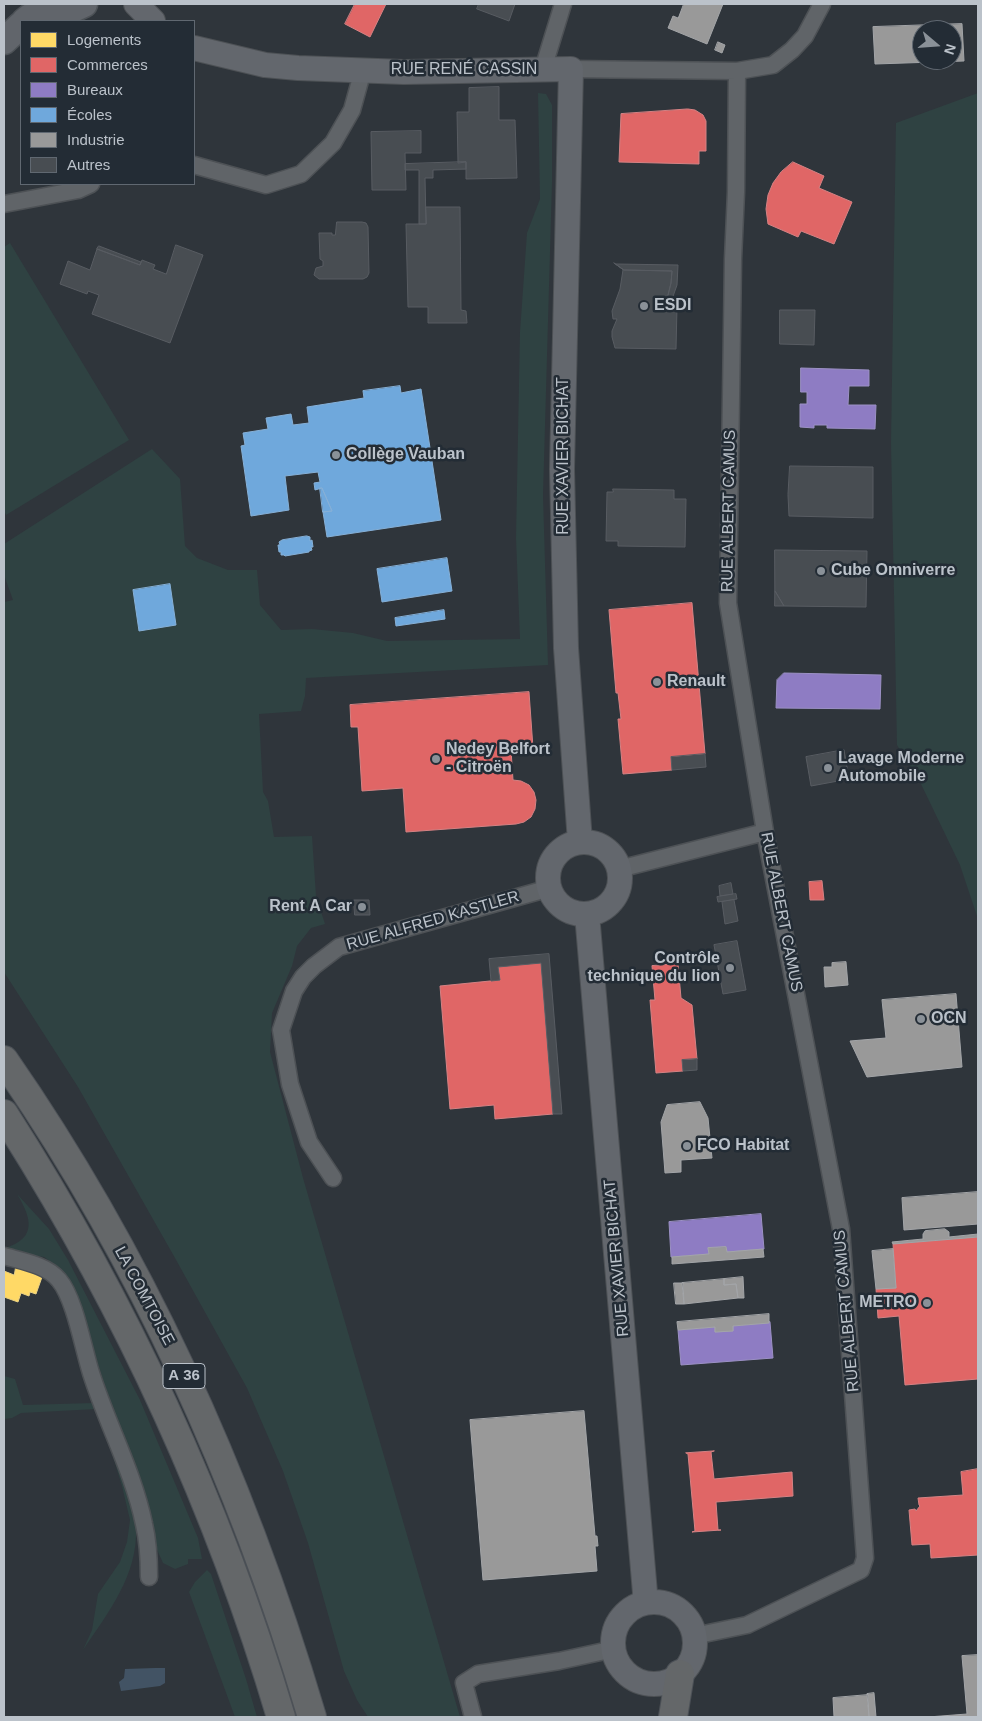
<!DOCTYPE html>
<html>
<head>
<meta charset="utf-8">
<style>
	body { margin:0 }
	#map { position:relative; width:982px; height:1721px; overflow:hidden; background:#2f353b; font-family:Arial,sans-serif }
	canvas { display:block }
	.frame { position:absolute; inset:0; border:5px solid #bbc2ca; pointer-events:none }
	.legend { position:absolute; left:20px; top:20px; width:175px; height:165px; box-sizing:border-box; background:#232c35; border:1px solid #606871; margin:0; padding:6px 9px; list-style:none; font-size:15px; color:#bbc2ca }
	.legend li { display:flex; align-items:center; gap:10px; height:25px }
	.legend b { width:25px; border:1px solid #606871 }
	.north { position:absolute; left:912px; top:20px; width:50px; height:50px; box-sizing:border-box; background:#232c35; border:1px solid #606871; border-radius:50%; rotate:108deg; font-size:14px; font-weight:700; line-height:20px; text-align:center; color:#bbc2ca }
	.north::after { content:''; display:block; margin:auto; width:18px; height:22px; background:#8a9198; clip-path:polygon(50% 0,100% 100%,50% 72%,0 100%) }
</style>
</head>
<body>
<div id="map">
<canvas width="982" height="1721"></canvas>
<div class="frame"></div>
<ul class="legend">
<li><b style="height:14px;background:#ffd966"></b>Logements</li>
<li><b style="height:14px;background:#e06666"></b>Commerces</li>
<li><b style="height:14px;background:#8e7cc3"></b>Bureaux</li>
<li><b style="height:14px;background:#6fa8dc"></b>Écoles</li>
<li><b style="height:14px;background:#999"></b>Industrie</li>
<li><b style="height:14px;background:#484d52"></b>Autres</li>
</ul>
<div class="north">N</div>
</div>
<script>
const c = document.querySelector('canvas').getContext('2d');
c.lineJoin = 'round';
function fill(path, color) { c.fillStyle = color; c.fill(path, 'evenodd'); }
function strokePath(path, color, width, dash) { c.strokeStyle = color; c.lineWidth = width; c.lineCap = dash ? 'butt' : 'round'; c.setLineDash(dash || []); c.stroke(path); }
function write(font, color, halo, rows, align = 'center') {
  c.font = font + ' Arial,sans-serif'; c.lineWidth = 5; c.setLineDash([]); c.textBaseline = 'middle'; c.strokeStyle = halo; c.fillStyle = color; for (const [text, x, y, turn = 0] of rows) {
    c.save(); c.translate(x, y); c.rotate((+turn || 0) * Math.PI / 180); c.textAlign = isNaN(turn) ? turn : align; if (halo) c.strokeText(text, 0, 0); c.fillText(text, 0, 0); c.restore();
  }
}
fill(new Path2D(`
	M538,93L546,94L552,105V182L543,495L548,665L306,678L305,696L301,711L259,714L263,792L268,801L274,837L312,836L316,896L325,924L311,928L297,946L292,966L272,1013L270,1052L303,1178L460,1717H368L357,1700L344,1671L308,1543L283,1471L247,1388L175,1258L78,1087L4,972V602L13,600L4,575V544L152,449L180,479L185,546L197,558L228,570H257L260,605L281,630L312,629L353,633L387,641L520,639L516,538L520,332L527,233L540,199Z
	M978,93V919L960,865L921,784L897,745L891,443L896,123Z
	M10,243L129,440L6,515L4,511V247Z
	M17,1194L49,1229L68,1260L140,1400L198,1538L202,1559H188V1564L175,1569L163,1563L151,1536L143,1486L110,1401L71,1282L57,1266L44,1257L22,1254L5,1248C38,1238 31,1217 17,1194Z
	M4,1376L15,1379L23,1405L94,1403L97,1409L21,1413L12,1418L4,1419Z
	M110,1447C120,1472 134,1501 136,1528C138,1575 108,1613 83,1650L92,1630L98,1594L120,1562L127,1542L130,1520L122,1486Z
	M207,1570L211,1574L246,1679L257,1717H235L189,1592L195,1582Z`), '#2f4242');
fill(new Path2D(`
	M155,1668H165V1683L160,1686L121,1691L119,1682L124,1678L125,1669Z`), '#425364');
const homes = new Path2D(`
	M16,1267L35,1273L34,1274L42,1277L36,1294L30,1292L29,1296L21,1293L18,1302L4,1297V1271L14,1275Z`);
fill(homes, '#ffd966');
strokePath(homes, '#ebd284', 1);
const shops = new Path2D(`
	M355,4H386L370,37L345,24Z
	M688,109L695,110L703,115L706,121V151H699V164L619,162L621,114Z
	M793,162L824,176L819,188L852,202L834,244L801,231L798,237L768,224L766,209L768,195L773,183L781,172Z
	M692,603L705,754L671,757L672,770L623,774L618,719H621L618,693H616L609,610Z
	M529,692L533,748L511,750L513,780L521,781L529,785L534,792L536,800L535,809L531,817L524,822L516,824L406,832L403,788L362,791L358,727H351L350,705Z
	M822,881L824,900H810L809,882Z
	M541,963L553,1114L495,1119L494,1105L450,1109L440,986L500,980L498,967Z
	M678,964L681,998L692,1005L697,1059L682,1060L683,1071L656,1073L650,1000H655L652,966Z
	M978,1237V1379L905,1385L899,1316L878,1318L876,1289L896,1288L893,1244Z
	M714,1451L711,1452L714,1479L792,1472L793,1496L716,1502L718,1530H721L692,1532L695,1531L688,1454L686,1453Z
	M978,1469V1555L931,1558L930,1544L912,1545L909,1510L915,1509L916,1511L920,1506L919,1505L918,1498L963,1495L961,1472Z`);
fill(shops, '#e06666');
strokePath(shops, '#d58284', 1);
const offices = new Path2D(`
	M801,368L869,370V386H849L848,405H876L875,429L827,428V425H814V428L800,427V404H807V392H801Z
	M784,673L881,675L880,709L776,708L777,680Z
	M761,1214L764,1249L727,1252L726,1247L708,1248L709,1254L671,1257L669,1222Z
	M770,1322L773,1358L681,1365L678,1330L715,1327V1332L733,1331V1326Z`);
fill(offices, '#8e7cc3');
strokePath(offices, '#9c91c5', 1);
const schools = new Path2D(`
	M400,386L401,393L421,389L441,520L327,537L323,512L332,511L322,488L315,490L314,483L320,482L318,472L285,476L289,510L251,516L241,446L245,445L243,433L268,429L266,418L291,414L293,425L309,423L307,407L364,398L363,391Z
	M320,488H322L332,511L323,512Z
	M307,536L310,537V541L312,540L313,547H311L312,550L309,551V552L285,556L284,555H281V552H279L278,545H280L279,542L282,540Z
	M447,558L452,591L382,602L377,569Z
	M170,584L176,625L139,631L133,590Z
	M444,610L445,619L396,626L395,618Z`);
fill(schools, '#6fa8dc');
strokePath(schools, '#86b0d7', 1);
const industry = new Path2D(`
	M684,4H723L707,44L668,28L673,16L678,18Z
	M962,24L964,61L875,64L873,27ZM922,30H952V60H922Z
	M718,42L725,45L722,53L715,50Z
	M846,962L848,985L825,987L824,967H832V963Z
	M956,994L962,1067L867,1077L850,1041L886,1038L882,1000Z
	M700,1102L708,1118L712,1158L681,1160V1172L665,1173L661,1122L667,1105Z
	M978,1192V1224L904,1230L902,1198Z
	M945,1229L949,1232V1237L978,1234V1237L893,1244L892,1242L923,1239V1234L925,1231Z
	M726,1247L727,1252L763,1249L764,1257L672,1264V1257L709,1254L708,1248Z
	M893,1249L896,1288L876,1289L872,1251Z
	M743,1277L744,1298H738L736,1284L724,1285V1279Z
	M724,1279V1285L736,1284L738,1298L684,1304L682,1283Z
	M674,1283H683L684,1304H676Z
	M769,1314V1323L733,1326V1331L715,1332V1327L678,1330L677,1322Z
	M584,1411L595,1536H597L598,1546H595L597,1571L483,1580L470,1420Z
	M978,1655V1717H928L967,1714L962,1656Z
	M874,1693L876,1717H869L867,1694Z
	M868,1695L869,1717H834L833,1698Z`);
fill(industry, '#999');
strokePath(industry, '#a3a5a8', 1);
const building = new Path2D(`
	M479,4H515L509,21L477,9Z
	M499,87V120H515L517,178L466,179V162L458,163L457,112H469V88Z
	M421,131V153H405L406,190H372L371,132Z
	M466,162V169L433,170V178H425L426,224H419V170H405V164Z
	M426,207H460L461,310L466,311L467,323H428V307H408L406,224H426Z
	M337,222H362L366,223L368,227L369,273L367,277L363,279H319L314,275L316,268L323,266V261L320,259L319,233H332V235H335Z
	M176,245L203,255L170,343L92,314L99,295L88,291L87,294L60,284L68,261L90,270L97,249L140,265L142,260L155,265L153,269L166,274Z
	M99,246L141,262L140,265L97,249Z
	M614,263L624,270L672,271L671,283L667,299L679,308L677,307L676,349L615,348L612,337V331L617,319H613L612,311L620,289L623,270Z
	M616,264L678,265L677,285L671,302L667,299L671,283L672,271L624,270Z
	M780,310H815L814,345L780,344Z
	M790,466L873,467V518L789,516L788,495Z
	M613,489L674,490V499H686L685,547L618,546V541H606L607,492H613Z
	M775,550L867,551L866,607L784,606L775,591Z
	M775,591L784,606H775Z
	M844,750L849,779L811,786L806,757Z
	M705,754L706,767L672,770L671,757Z
	M731,883L733,894L720,896L719,886Z
	M736,894L737,899L718,902L717,897Z
	M354,900H369L370,915H355Z
	M734,900L738,921L725,924L722,902Z
	M737,941L746,990L723,994L714,945Z
	M549,954L562,1114H553L541,963L498,967L500,980L491,981L489,959Z
	M697,1059V1070L683,1071L682,1060Z`);
fill(building, '#484d52');
strokePath(building, '#585c62', 1);
const minor = new Path2D(`
	M543,69L563,4
	M571,69L737,71L773,65L792,50L805,36L822,4
	M194,165L266,185L301,174L333,143L352,110L363,70
	M4,204L78,190L91,184
	M619,869L765,832
	M333,1178L309,1142L290,1084L281,1030L294,991L303,977L314,966L339,947L550,888
	M4,1256C22,1261 47,1265 59,1280C75,1299 83,1348 91,1373C107,1424 133,1471 144,1524C148,1541 149,1559 149,1577
	M694,1636L747,1625L861,1570L865,1558L841,1229L765,832L728,603L733,259L736,192L737,71
	M473,1717L464,1683L478,1674L559,1661L614,1649`);
const secondary = new Path2D(`
	M136,4L153,21
	M194,48L265,65L298,68L404,72L571,69L562,469L566,648L580,842
	M548 878a36 36 0 1 1 72 0a36 36 0 1 1-72 0Z
	M587,914L645,1593L644,1603
	M613 1643a41 41 0 1 1 82 0a41 41 0 1 1-82 0Z`);
const primary = new Path2D(`
	M25,21L30,17L52,4
	M47,21L84,4
	M4,41L21,25`);
const motorway = new Path2D(`
	M4,1060C143,1260 243,1484 312,1717
	M4,1114C125,1303 217,1502 281,1717
	M673,1717L680,1674`);
strokePath(minor, '#4d5155', 19);
strokePath(secondary, '#4d5155', 26);
strokePath(primary, '#4d5257', 29);
strokePath(motorway, '#4c5157', 30);
strokePath(minor, '#606468', 16);
strokePath(secondary, '#63676d', 24);
strokePath(primary, '#61656b', 26);
strokePath(motorway, '#646769', 28);
for (const [x, y, r, color] of [
	[644,306,5,"#8a9198"],
	[336,455,5,"#8a9198"],
	[821,571,5,"#8a9198"],
	[657,682,5,"#8a9198"],
	[436,759,5,"#8a9198"],
	[828,768,5,"#8a9198"],
	[362,907,5,"#8a9198"],
	[730,968,5,"#8a9198"],
	[921,1019,5,"#8a9198"],
	[687,1146,5,"#8a9198"],
	[927,1303,5,"#8a9198"]
]) { const dot = new Path2D(); dot.arc(x, y, r, 0, 2 * Math.PI); c.fillStyle = color; c.fill(dot); strokePath(dot, '#232c35', 2); }
for (const [x, y, w] of [
	[184,1376,42]
]) { const box = new Path2D(); box.roundRect(x - w / 2, y - 12.5, w, 25, 4); c.fillStyle = '#232c35'; c.fill(box); strokePath(box, '#bbc2ca', 1); }
write('bold 15px', '#bbc2ca', null, [
	["A 36",184,1376]
]);
write('16px', '#bbc2ca', '#232c35', [
	["RUE RENÉ CASSIN",464,70],
	["RUE XAVIER BICHAT",564,456,-90],
	["RUE ALBERT CAMUS",729,511,-89],
	["RUE ALBERT CAMUS",781,912,79],
	["RUE ALFRED KASTLER",433,921,-16],
	["RUE XAVIER BICHAT",617,1258,-95],
	["LA COMTOISE",144,1296,62],
	["RUE ALBERT CAMUS",847,1311,-95]
]);
write('bold 16px', '#bbc2ca', '#232c35', [
	["ESDI",654,306],
	["Collège Vauban",346,455],
	["Cube Omniverre",831,571],
	["Renault",667,682],
	["Nedey Belfort",446,750],
	["- Citroën",446,768],
	["Lavage Moderne",838,759],
	["Automobile",838,777],
	["Rent A Car",352,907,"right"],
	["Contrôle",720,959,"right"],
	["technique du lion",720,977,"right"],
	["OCN",931,1019],
	["FCO Habitat",697,1146],
	["METRO",917,1303,"right"]
], 'left');
</script>
</body>
</html>
